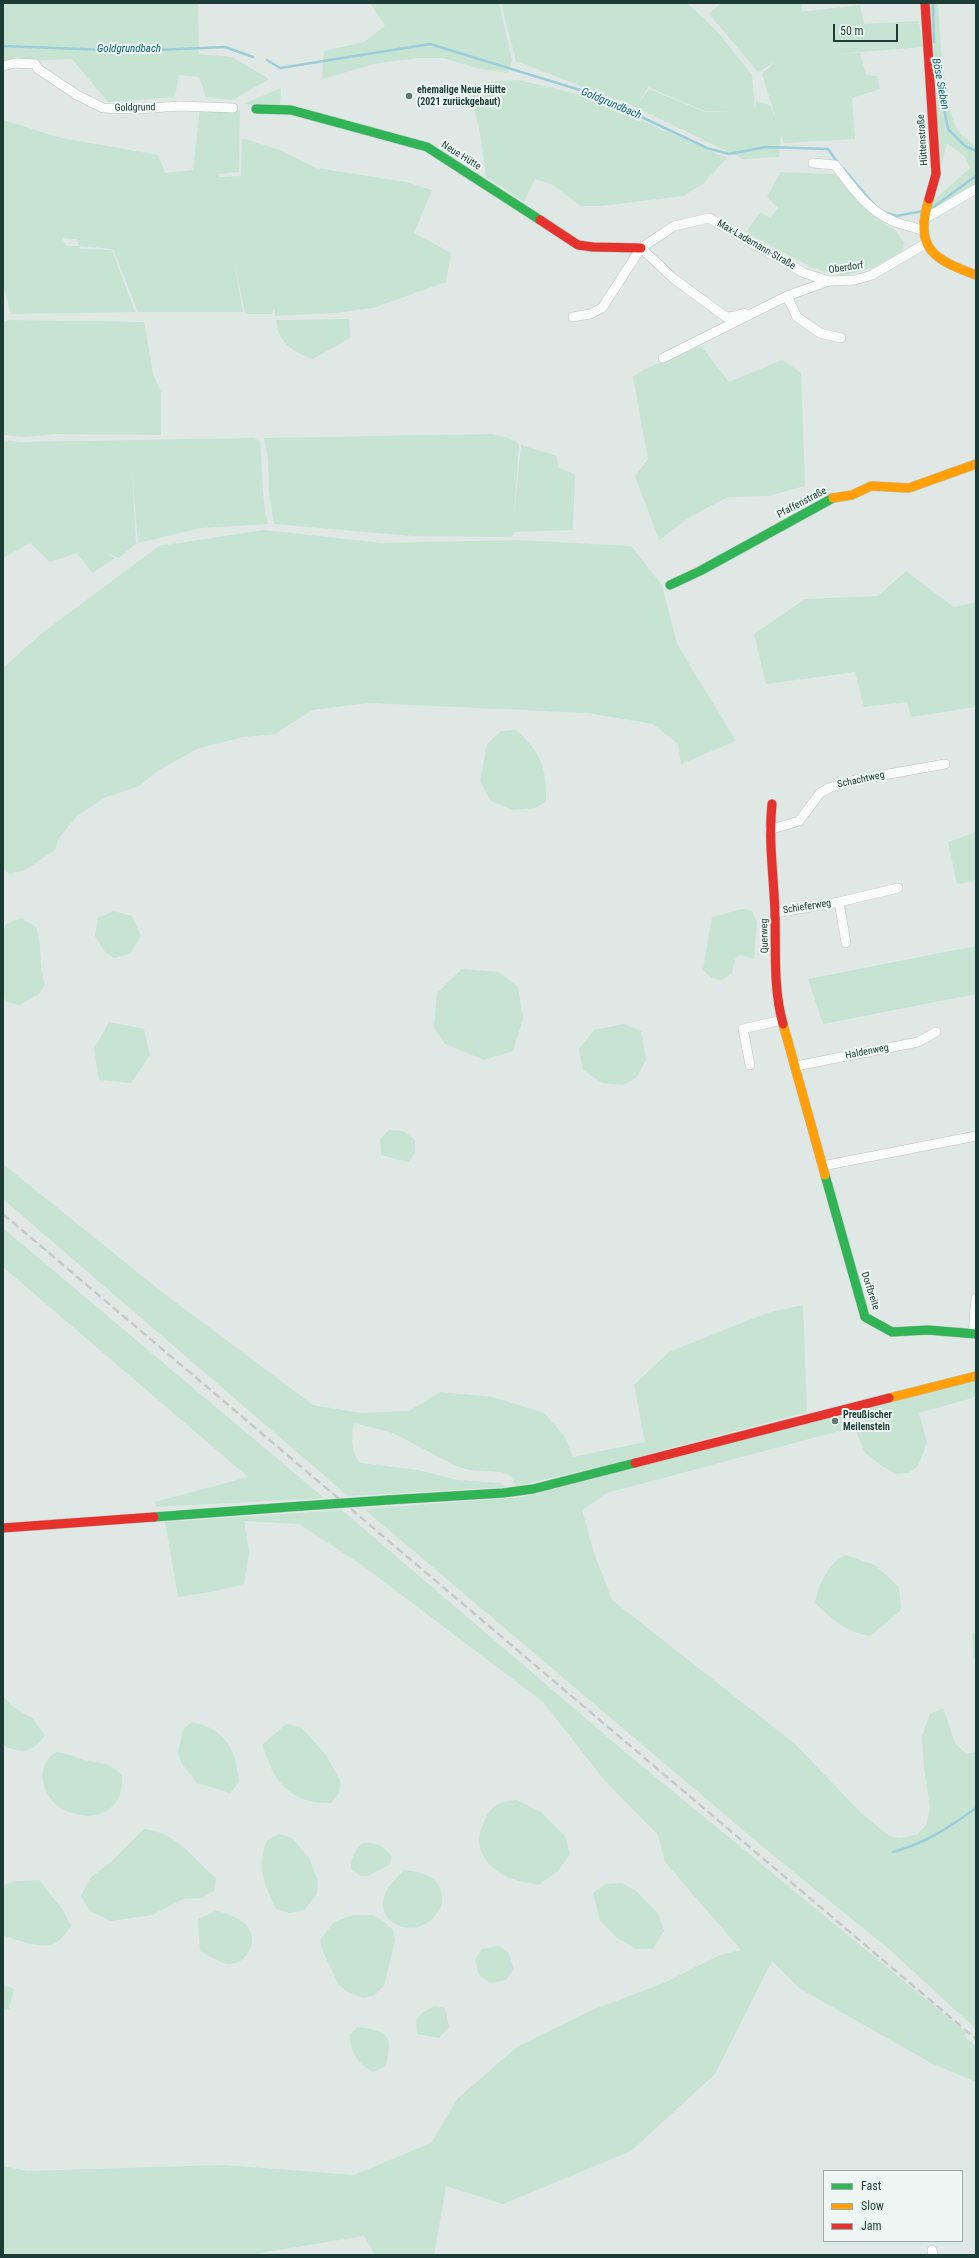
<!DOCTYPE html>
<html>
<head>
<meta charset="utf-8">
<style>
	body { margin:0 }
	#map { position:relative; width:979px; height:2258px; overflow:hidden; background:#e0e8e5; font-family:"Roboto Condensed",sans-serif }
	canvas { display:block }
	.frame { position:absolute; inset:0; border:4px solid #1d3c36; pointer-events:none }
	.legend { position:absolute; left:823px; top:2170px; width:140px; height:72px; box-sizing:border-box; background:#eef7f3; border:1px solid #9aaca7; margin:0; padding:5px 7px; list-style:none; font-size:12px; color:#1d3c36 }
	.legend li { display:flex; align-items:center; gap:8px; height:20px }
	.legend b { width:20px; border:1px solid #9aaca7 }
	.scale { position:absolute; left:833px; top:24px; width:65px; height:18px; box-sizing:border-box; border:2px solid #1d3c36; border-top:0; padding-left:5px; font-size:12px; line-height:14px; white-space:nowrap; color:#1d3c36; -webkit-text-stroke:3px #eef7f3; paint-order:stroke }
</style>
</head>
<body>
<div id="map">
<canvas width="979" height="2258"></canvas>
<div class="frame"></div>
<ul class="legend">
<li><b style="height:5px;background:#30b455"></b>Fast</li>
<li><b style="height:5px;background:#ff9f0a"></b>Slow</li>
<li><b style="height:5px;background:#e5322d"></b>Jam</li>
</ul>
<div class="scale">50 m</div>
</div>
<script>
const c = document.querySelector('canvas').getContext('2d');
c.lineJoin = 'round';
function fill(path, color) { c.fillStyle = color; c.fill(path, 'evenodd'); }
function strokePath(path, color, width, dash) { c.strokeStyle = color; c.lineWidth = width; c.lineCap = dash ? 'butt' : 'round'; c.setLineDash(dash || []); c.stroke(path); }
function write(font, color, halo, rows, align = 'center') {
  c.font = font + ' "Roboto Condensed",sans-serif'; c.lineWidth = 4; c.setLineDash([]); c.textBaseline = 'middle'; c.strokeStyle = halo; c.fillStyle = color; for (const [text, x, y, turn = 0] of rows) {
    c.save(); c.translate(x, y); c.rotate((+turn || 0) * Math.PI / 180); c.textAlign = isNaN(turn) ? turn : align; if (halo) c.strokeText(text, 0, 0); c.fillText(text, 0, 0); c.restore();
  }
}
fill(new Path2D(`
	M3,3H198L199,54L232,57L269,79L233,100L206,97L199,77L179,75L175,97L108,102L72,59L3,62Z
	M370,3H499L512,60L508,73L476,68L444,58H419L378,63L322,79L324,51L364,42L385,26Z
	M501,3H687L717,31L752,75L755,111L756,101L770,105L776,119L762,74L775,62L758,72L709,14L721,3H803L801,12L860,5L864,24L919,21L923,47L837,54L860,53L866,75L877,76L880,89L852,98L855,139L784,143L781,135L779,157L743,159L635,107L516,61ZM648,87L704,111H734L705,112L649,89L639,102Z
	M930,3H938C940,31 943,112 960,133C964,138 971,142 976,147V186L931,211L933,201L970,168L964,156L947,143L941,167Z
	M518,80L586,96L727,158L703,184L683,196L601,206H581L551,184L535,179L524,202L486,177L481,139L470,89L490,82Z
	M281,88L280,106L243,104Z
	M200,108L240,111L239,172L219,174V177L241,176L242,138L280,150L316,168L406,182L432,190L414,233L451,253L446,282L373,308L335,313L275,316L274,307L272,314H245L234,260L243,312H138L113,249L80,246V249L112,250L135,312L11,314L3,284V120L61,138L158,155L165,173L193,170ZM62,238L77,239L79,246H66Z
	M781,172L835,174L872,214L896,231L904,243L902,251L875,267L843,276L813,268L746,232L760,213L771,217L778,208L767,197Z
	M349,319L350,338L313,359C292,351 279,344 276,320Z
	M9,320L144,322L153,374L161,392V435L54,434L24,437L3,435V322Z
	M701,346L729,382L782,360L801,373L805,486L768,496L728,497L693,515L659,540L635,476L648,459L633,377L645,369Z
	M492,434L508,438L519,444L514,518L521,445L557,456L558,468L575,474L573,530L513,532L512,537L413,536L274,524L269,492L268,459L264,438Z
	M254,438L260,441C263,469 261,496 268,524L201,528L138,543L132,470L136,544L119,558L106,553L115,558L92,573L77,553L50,562L30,543L3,558V440L21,442Z
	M264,530L381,543L517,540L631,546L662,585L677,644L736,741L681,764L678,744L653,724L587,713L369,703L312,710L275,734L243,737L199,748L159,770L139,786L104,798L77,816L59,838L55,850L25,870L10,874L3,870V668L41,634L159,546Z
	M906,571L954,607L976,602V707L911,717L907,702L864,707L855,672L766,684L754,634L805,599L878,596Z
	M516,730C541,753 547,768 546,802L535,808L513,810L491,801L480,781L487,744L501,731Z
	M976,832V881L957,884L948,842Z
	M742,909L752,911L757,922L754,959L740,955L736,957L732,973L722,980L712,978L703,970L712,917Z
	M114,911L132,916L141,936L130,954L114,958L105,952L95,936L98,918Z
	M21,918L36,927C43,947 38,964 45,985L39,994L20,1005L6,1002L3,996V932L6,924Z
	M976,946V994L823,1024L808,979Z
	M462,969L499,972L518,987L523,1019L513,1051L484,1060L445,1044L434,1028L437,993Z
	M109,1022L144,1029L150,1055L131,1083L99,1080L94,1049Z
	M624,1024L641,1031L646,1060L636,1078L623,1085L602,1083L583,1070L579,1049L594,1030Z
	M389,1130L403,1131L415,1140V1153L408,1162L381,1155L380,1139Z
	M3,1164L167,1296L313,1405L361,1413L409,1411L440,1392L493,1397L544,1413L565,1437L573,1457L645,1442L634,1385L669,1352L767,1313L803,1305L807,1412L596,1468L516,1486L511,1476L501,1472L469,1470L456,1466L393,1433L354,1423C351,1434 351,1456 361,1463L418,1470L458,1480L500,1483L507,1487L348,1496L3,1199Z
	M3,1228L16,1239L324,1498L156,1507L155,1502L248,1477L3,1267Z
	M976,1380V1397L919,1413L927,1443L918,1466L909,1473L896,1474L882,1466L865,1453L854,1427L607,1493L582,1510L594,1553L612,1600L795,1744L861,1813L889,1836L901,1838L918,1834L926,1825L930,1808L924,1768L922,1736L930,1714L943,1708L955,1743L966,1754L976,1752V2029L889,1949L769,1852L364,1509L523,1497Z
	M342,1510L625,1752L967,2033L964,2036L976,2046V2082L931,2063L799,1988L772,1961L715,2074L631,2151L503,2204L446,2186L434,2255H375L364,2236L260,2253L259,2255H3V2166L27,2171L224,2165L354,2175L431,2143L458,2098L517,2047L592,2010L664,1983L720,1955L741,1950L665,1862L658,1835L605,1781L543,1702L362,1565L299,1524L244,1521L249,1552L244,1584L216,1591L178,1597L165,1522Z
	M845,1555L875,1565L899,1587L901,1610L870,1636C844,1631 834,1621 815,1603C820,1583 826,1566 845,1555Z
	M976,1632V1660L973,1656L972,1633Z
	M3,1696L13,1707L32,1718L45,1735C34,1752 21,1755 3,1745Z
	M192,1722C226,1729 236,1750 239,1782L230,1793L197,1783L182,1764L178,1752L183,1730Z
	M286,1724L301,1727L326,1755L341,1782L339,1793L331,1803C311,1804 292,1798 279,1781C271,1772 267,1756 262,1745Z
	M56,1752C67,1753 74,1757 84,1760C104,1765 104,1759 122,1775C125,1810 96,1824 66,1811C43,1801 32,1766 56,1752Z
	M517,1800L541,1812L565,1836L570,1854L558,1871L538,1885C528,1882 514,1881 505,1876C484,1864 473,1847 483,1824C492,1804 496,1803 517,1800Z
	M144,1829C177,1832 192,1858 216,1878L215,1890L202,1898L183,1899L152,1915L111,1921L90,1911L81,1896L90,1878L112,1861Z
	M279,1834L292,1838L309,1858L318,1881L317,1894L304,1910L290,1913L276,1909C264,1883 256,1867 267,1840Z
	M362,1843C376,1842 384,1846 392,1857L389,1865L368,1876H361L351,1869C351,1857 354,1852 362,1843Z
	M404,1870C416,1871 435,1875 440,1888C444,1900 443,1907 435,1916C416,1940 374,1925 385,1894C389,1885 397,1877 404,1870Z
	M39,1880L62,1909L71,1926C66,1933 60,1943 50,1945C39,1948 13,1939 3,1935V1885L16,1881Z
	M622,1883L636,1891L658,1913L664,1931L653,1949H636L617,1938L600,1921L593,1893L606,1884Z
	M216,1911C226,1913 236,1916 244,1923C261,1937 249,1965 228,1964C219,1963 207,1954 200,1951L198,1919Z
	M353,1915H372L382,1920L393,1930L395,1941L384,1986L373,1996L363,1998L346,1991L339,1985L323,1952L320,1940L334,1922Z
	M499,1946L508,1952L514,1969L506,1980L491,1983L479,1975L475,1959L482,1949Z
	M3,1985L14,1989L9,2009L3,2010Z
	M434,2006L445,2008L449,2027L439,2038L417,2034L416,2020L422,2013Z
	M358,2027C390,2031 392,2036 386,2066L373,2072C357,2063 350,2053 350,2034Z`), '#c7e3d2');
strokePath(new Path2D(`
	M933,3L934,42
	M3,46L133,51L225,47L253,57
	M267,60L280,68L430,44L593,94L707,148L729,154L766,147L828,149L838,163
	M935,65L948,129L965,146L976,151
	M843,168L876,207
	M932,208L976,176
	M887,213L896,216L923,211
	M893,1852C926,1843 948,1828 976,1808`), '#9ccdda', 2.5);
const street = new Path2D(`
	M3,66L15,63L35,64L38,69L77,95L103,108L136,109L180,106L233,108
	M813,163L835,165C851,186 867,210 893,221C901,225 913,226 923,231
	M926,218L976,189
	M641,248L674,279L726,317L736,316L744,313
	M787,296L797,317L820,333L841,338
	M573,317L590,314L602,308L641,248L674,226L709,218L804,273L829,281
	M663,358L787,296L829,281L855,280L872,275L925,244
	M769,830L799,821L820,793L829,788L855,780L945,764
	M839,902L846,943
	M775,913L839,902L898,888
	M750,1065L743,1029L782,1020
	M796,1066L918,1042L936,1032
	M822,1166L976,1136
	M973,1333L976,1298
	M932,2250L933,2255`);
const fast = new Path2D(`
	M256,109L291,110L427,147L540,220
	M670,585L700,571L833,498
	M825,1175L865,1317L892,1332L928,1330L976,1334
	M388,1500L503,1493L533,1489L635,1463
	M154,1517L302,1506`);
const slow = new Path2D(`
	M929,199C914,249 933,259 976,275
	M833,498L852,495L871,486L909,488L976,464
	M783,1024L825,1175
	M889,1398L976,1376`);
const jam = new Path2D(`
	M925,3L936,174L929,199
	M540,220L578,245L593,247L641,248
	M772,804C768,841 774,877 775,914C776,951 773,988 783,1024
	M635,1463L889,1398
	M3,1528L154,1517`);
strokePath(street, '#bdc5c2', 10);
strokePath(fast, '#bcc6c3', 10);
strokePath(slow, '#bcc6c3', 10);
strokePath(jam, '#bcc6c3', 10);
strokePath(street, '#fafcfb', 9);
strokePath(fast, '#30b455', 9);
strokePath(slow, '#ff9f0a', 9);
strokePath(jam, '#e5322d', 9);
strokePath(new Path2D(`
	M3,1214L976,2039`), '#c5cac9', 2.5, [8, 4]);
const fastBridge = new Path2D(`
	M302,1506L388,1500`);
strokePath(fastBridge, '#bcc6c3', 10, []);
strokePath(fastBridge, '#30b455', 9);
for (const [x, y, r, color] of [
	[409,96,4,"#617873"],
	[835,1421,4,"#617873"]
]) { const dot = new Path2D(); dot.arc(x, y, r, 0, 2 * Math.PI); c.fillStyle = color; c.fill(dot); strokePath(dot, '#eef7f3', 1.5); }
write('bold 10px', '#1d3c36', '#eef7f3', [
	["ehemalige Neue Hütte",417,90],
	["(2021 zurückgebaut)",417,102],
	["Preußischer",843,1415],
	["Meilenstein",843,1427]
], 'left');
write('10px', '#1d3c36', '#eef7f3', [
	["Goldgrund",135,108,-1],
	["Hüttenstraße",923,140,-94],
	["Neue Hütte",461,156,32],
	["Max-Lademann-Straße",756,245,30],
	["Oberdorf",846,268,-8],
	["Pfaffenstraße",802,503,-28],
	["Schachtweg",861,780,-12],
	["Schieferweg",807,907,-9],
	["Querweg",765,936,-91],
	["Haldenweg",867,1052,-11],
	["Dorfbreite",870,1291,72]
]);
write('italic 11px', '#12637d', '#eef7f3', [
	["Goldgrundbach",129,49],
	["Böse Sieben",940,84,79],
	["Goldgrundbach",611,104,23]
]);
</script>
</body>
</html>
